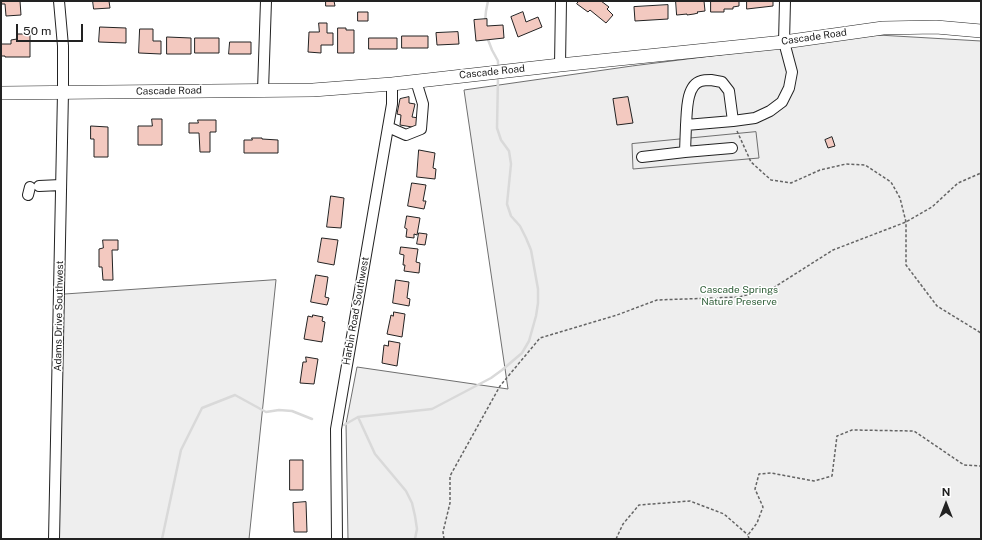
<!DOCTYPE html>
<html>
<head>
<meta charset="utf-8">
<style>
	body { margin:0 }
	#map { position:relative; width:982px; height:540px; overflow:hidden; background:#fff; font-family:"Public Sans",sans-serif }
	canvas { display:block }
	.frame { position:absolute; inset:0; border:2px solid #222; pointer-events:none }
	.north { position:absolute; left:926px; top:484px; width:40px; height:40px; -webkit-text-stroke:3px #fff; paint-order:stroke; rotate:0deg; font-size:11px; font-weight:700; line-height:16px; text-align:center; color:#222 }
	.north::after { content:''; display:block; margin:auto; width:14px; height:18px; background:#222; clip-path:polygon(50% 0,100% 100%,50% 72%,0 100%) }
	.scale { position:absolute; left:16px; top:24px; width:67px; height:18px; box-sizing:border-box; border:2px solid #222; border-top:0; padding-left:5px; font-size:12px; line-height:14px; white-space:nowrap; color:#222; -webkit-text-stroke:3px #fff; paint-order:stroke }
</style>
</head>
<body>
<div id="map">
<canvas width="982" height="540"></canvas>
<div class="frame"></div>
<div class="north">N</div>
<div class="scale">50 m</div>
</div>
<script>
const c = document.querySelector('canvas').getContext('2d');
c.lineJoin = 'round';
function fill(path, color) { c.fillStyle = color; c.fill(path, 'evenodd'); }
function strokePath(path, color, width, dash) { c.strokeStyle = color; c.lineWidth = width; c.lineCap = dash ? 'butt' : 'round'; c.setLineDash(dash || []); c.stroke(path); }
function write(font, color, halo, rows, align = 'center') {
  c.font = font + ' "Public Sans",sans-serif'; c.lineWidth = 3; c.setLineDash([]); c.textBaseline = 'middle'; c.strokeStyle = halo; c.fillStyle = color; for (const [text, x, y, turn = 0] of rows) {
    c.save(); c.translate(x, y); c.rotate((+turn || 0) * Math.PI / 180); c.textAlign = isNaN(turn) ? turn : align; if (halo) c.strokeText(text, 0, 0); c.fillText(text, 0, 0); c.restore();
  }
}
const green = new Path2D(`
	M878,35L981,41V539H348L346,424L357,367L508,389L464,90L632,66Z
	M276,280L249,539H59L56,295Z`);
fill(green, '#eee');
strokePath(green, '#6f6f6f', 1);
const parking = new Path2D(`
	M756,132L759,158L633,169L632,144Z`);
fill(parking, '#ededed');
strokePath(parking, '#6f6f6f', 1);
strokePath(new Path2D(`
	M485,22L486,11L488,1
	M487,37L492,50L498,61V68
	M358,417L375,454L406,491L412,503L415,516L417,529L415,539
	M344,425L358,417L432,409L491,378L502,370L522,353L529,341L536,316L538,303V289L531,250L526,238L520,226L511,216L507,204L511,164L509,151L501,140L497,128L498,77
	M162,539L181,450L202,408L235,395L266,412L279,410L292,411L312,419`), '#d9d9d9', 2.5);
const building = new Path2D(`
	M2,1H20L21,15L6,16L5,4H2Z
	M93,1H109L110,8L94,9Z
	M326,1H334L335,6H326Z
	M579,1H601L609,7L607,9L613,15L606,23L590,10L588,12L577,4Z
	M676,1H704L705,11L697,12L698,13L694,14L687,15V14L677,15Z
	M711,1H739V6L733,7V9H724V12H711Z
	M747,1H773V6L747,9Z
	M668,5V19L635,21L634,7Z
	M358,12H368V21H358Z
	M523,12L526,22L538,17L542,27L518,37L511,17Z
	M487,19V26L503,25L504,38L476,41L474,20Z
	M319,23H327V33H333V45H321V53L308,52L309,32H319Z
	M100,27L126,28V43L99,42Z
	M338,28H346V30H354V53H338Z
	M140,29H153V41H161V54L139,53Z
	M458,32L459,44L437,45L436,33Z
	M17,34H30V57H5V56H1V44H11V40L17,39Z
	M402,36H428V48H402Z
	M167,37L191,38V54H167Z
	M195,38H219V53H195Z
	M369,38H397V49H369Z
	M230,42H251V54H229Z
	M409,97V103L415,104L412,117L419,118L418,128L400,125L401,115L397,114L400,99Z
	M628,97L633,123L617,125L613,99Z
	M152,119H162V145H138V126H152Z
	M198,120H216V132H210V152H200L199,133H189V123H198Z
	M91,126L108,127V157H94V139H91Z
	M832,137L835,146L828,148L825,140Z
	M252,138H262V139L278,140V153H244V140H252Z
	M419,150L435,153L433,168L436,169L435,179L417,177Z
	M412,183L426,185L423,201H426L424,209L408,206Z
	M331,196L344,198L341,228L327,227Z
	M407,216L420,218L417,235L414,234V238L406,237L407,229L405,228Z
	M419,233L427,234L425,245L417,244Z
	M322,238L338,240L334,265L318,262Z
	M103,240H118V250H112L113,280H103L102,267H99V249L103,248Z
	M401,247L418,249L416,262L420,263L419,273L404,271L405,265H403L404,255L400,254Z
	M316,275L328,277L325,297L329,298L327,305L311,302Z
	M396,280L409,282L407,298L410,299L409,306L393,303Z
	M394,312L405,314L402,337L387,334L391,315L393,316Z
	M313,315L323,317L322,321L325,322L322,342L304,339L308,316L312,317Z
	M389,341L400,343L397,366L382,363L384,345L388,346Z
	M306,357L318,359L314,384L300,383L303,362H306Z
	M290,460H303V490H290Z
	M306,502L307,532H294L293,503Z`);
fill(building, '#f3c9c0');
strokePath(building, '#222', 1);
const minor = new Path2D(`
	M560,65L561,1
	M711,80L722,82L729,91L733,121L686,125C687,112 686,85 701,81C704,80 708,80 711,80Z
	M263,90L266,1
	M733,121L755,118L770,111L782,102L789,88L792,72L784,42L785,1
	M686,125L685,152L732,148
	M388,127L406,135L421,129L423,104L416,81
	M642,157L685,152
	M39,186L61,185
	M28,195L30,187
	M54,539L63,92V46L59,1
	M337,539L336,429L392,104V84`);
const major = new Path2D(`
	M1,93L313,90L392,84L560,65L784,42L883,28L936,27L981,31`);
strokePath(minor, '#222', 12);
strokePath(major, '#222', 14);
strokePath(new Path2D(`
	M737,131L751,162L771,180L791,183L820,170L846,164L865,165L891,182L900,198L906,222V265L937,306L981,333
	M444,539L443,532L450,503V476L500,386L540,338L617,315L657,300L739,297L773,288L833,250L906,222L932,207L958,183L981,173
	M616,539L623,524L639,505L690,501L724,514L748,535
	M749,539L748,535L757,523L763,507L755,489L759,474L771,473L814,481L832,476L837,436L852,430L914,431L964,465L981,466`), '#646464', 1.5, [3, 2]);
strokePath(minor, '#fff', 10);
strokePath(major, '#fff', 13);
write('10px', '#222', '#fff', [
	["Cascade Road",814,37,-8],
	["Cascade Road",492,72,-6],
	["Cascade Road",169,91,-1],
	["Harbin Road Southwest",356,311,-80],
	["Adams Drive Southwest",59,316,-89]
]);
write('10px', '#2f5e38', '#fff', [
	["Cascade Springs",739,290],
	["Nature Preserve",739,302]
]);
</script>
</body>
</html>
